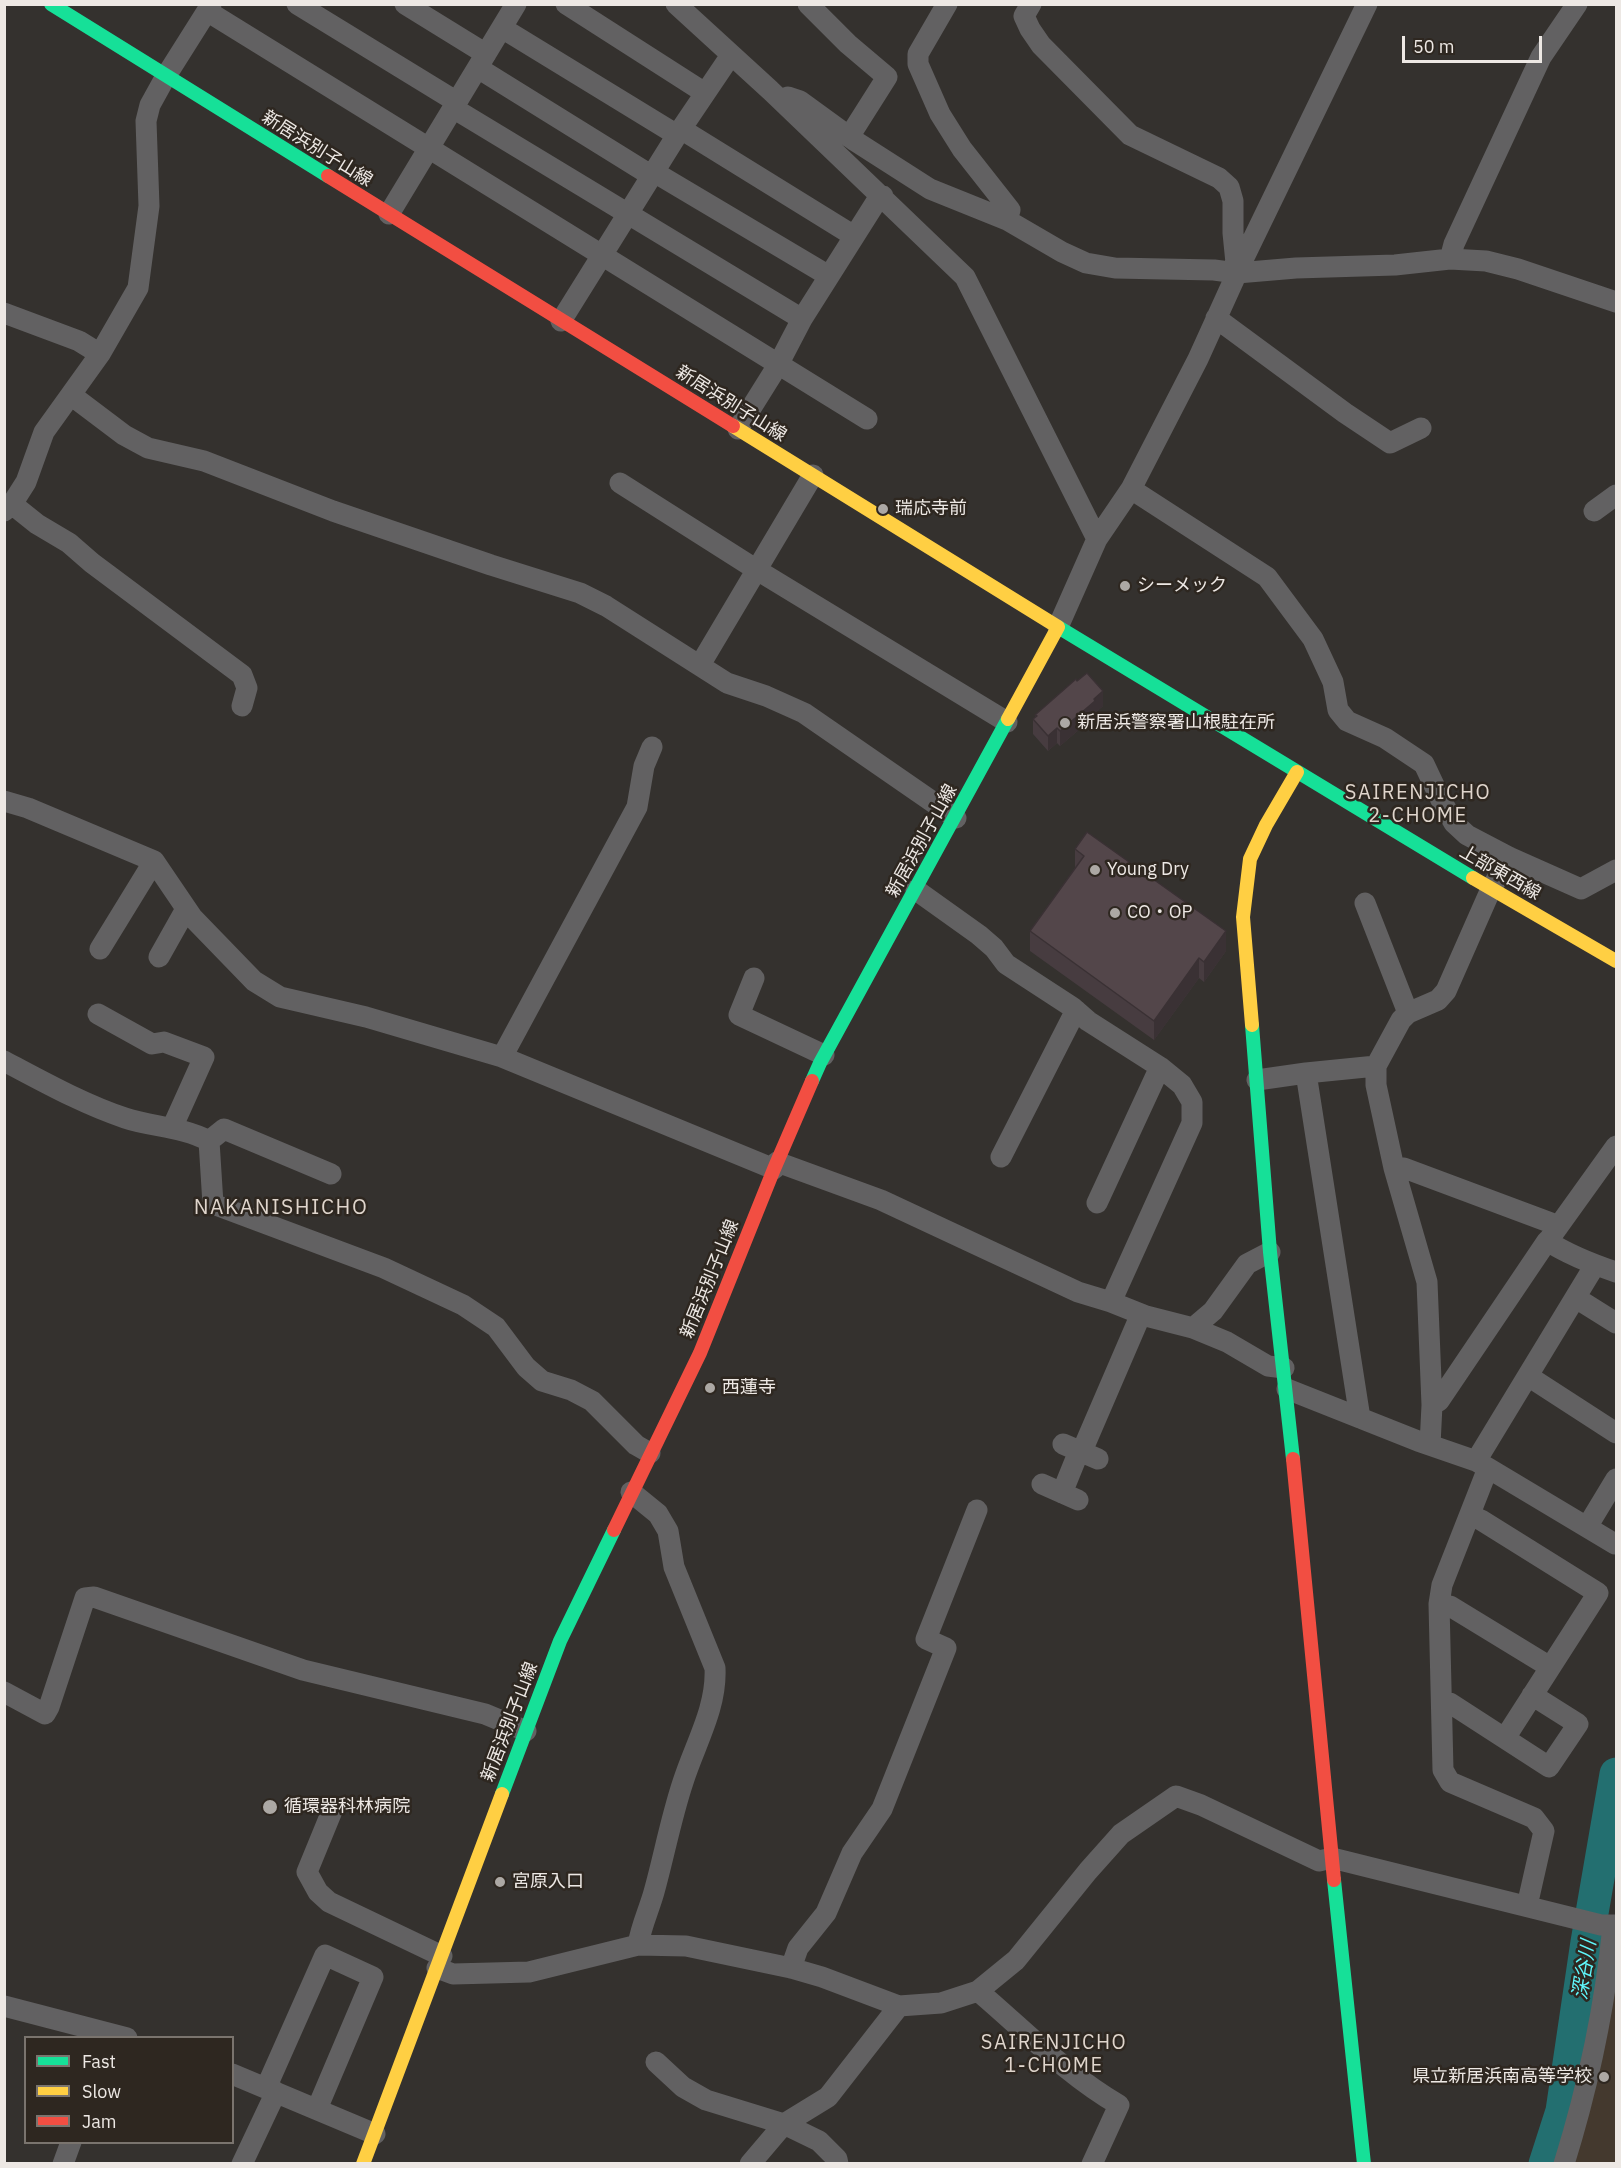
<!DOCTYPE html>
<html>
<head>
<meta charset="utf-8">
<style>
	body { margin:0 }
	#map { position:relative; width:1621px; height:2168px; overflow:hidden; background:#34312e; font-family:"IBM Plex Sans",sans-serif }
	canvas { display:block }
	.frame { position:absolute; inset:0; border:6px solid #ede8e4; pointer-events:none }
	.legend { position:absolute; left:24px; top:2036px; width:210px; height:108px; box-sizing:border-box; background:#2e2720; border:2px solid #7a746e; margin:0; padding:8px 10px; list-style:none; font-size:18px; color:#ede8e4 }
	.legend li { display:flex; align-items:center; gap:12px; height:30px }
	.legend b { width:30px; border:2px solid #7a746e }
	.scale { position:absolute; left:1402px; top:36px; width:140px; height:27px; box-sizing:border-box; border:3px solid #ede8e4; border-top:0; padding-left:8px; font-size:18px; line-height:21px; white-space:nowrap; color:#ede8e4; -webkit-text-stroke:4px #2e2720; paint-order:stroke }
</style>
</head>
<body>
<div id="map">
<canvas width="1621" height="2168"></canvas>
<div class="frame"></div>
<ul class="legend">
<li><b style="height:8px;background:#16e098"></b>Fast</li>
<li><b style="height:8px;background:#ffcf43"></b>Slow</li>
<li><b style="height:8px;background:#f24e42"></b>Jam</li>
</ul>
<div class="scale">50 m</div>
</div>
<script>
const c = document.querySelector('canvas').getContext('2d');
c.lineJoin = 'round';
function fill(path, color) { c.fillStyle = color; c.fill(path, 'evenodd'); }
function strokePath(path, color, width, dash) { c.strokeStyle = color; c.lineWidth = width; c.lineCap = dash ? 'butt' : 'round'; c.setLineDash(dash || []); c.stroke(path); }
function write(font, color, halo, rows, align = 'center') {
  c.font = font + ' "IBM Plex Sans","Noto Sans JP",sans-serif'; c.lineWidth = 5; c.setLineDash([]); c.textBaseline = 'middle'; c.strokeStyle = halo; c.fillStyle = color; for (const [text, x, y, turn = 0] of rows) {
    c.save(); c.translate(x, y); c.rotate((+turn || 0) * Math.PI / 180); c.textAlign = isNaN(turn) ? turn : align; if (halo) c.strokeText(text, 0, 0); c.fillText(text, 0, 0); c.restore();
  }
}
fill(new Path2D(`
	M1616,1959V2163L1569,2164Z`), '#44392e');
strokePath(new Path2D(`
	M1545,2164L1562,2111L1587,1942L1616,1774`), '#236f70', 33);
strokePath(new Path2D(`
	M211,4L207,11L867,419
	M297,4L457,102
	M405,4L486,54
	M566,4L705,93
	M676,4L770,90L965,277L1097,539
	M808,4L848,44L887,77L849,137
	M947,4L918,54V64L940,114L962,149L1010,210L1007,220
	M1031,4L1024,16L1030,29L1041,45L1130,135L1219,178L1229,187L1233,201V233L1237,273
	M502,28L677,135
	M478,68L652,176
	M788,97L800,101L855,141L930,189L1007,220L1062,252L1086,263L1115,268L1214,270L1237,273
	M453,108L802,319
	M681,129L854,236
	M654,172L829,276
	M389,214L516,4
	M1450,259L1454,244L1541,57L1577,4
	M1237,272L1367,4
	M4,313L79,341L100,354
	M1216,318L1345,413L1390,443L1421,428
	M561,321L677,135L731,55
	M71,395L124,435L148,448L204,461L333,511L491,565L580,593L606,606L727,683L766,696L804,713L956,818
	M738,429L778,365L802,319L876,202L883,196
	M620,483L757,570L1007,722
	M1131,489L1267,577L1313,639L1333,682L1338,710L1347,721L1385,738L1424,764L1441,800L1454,823L1467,835L1509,857L1581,889L1616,870
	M12,504L37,524L69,543L92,563L242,675L247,688L242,706
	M4,511L12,504L26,482L44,432L100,354L138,288L149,206L146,121L150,105L166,76L207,11
	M1594,511L1616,495
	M1058,627L1097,539L1131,489L1198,359L1237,273L1296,268L1395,265L1450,259L1486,261L1518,269L1616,302
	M700,665L813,475
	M4,801L28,808L154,861L192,917L254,981L280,997L366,1017L502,1057L774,1169
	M916,890L979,935L994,948L1006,964L1072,1007L1088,1021L1160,1067L1182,1085L1192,1102V1123L1111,1302
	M1365,903L1408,1013L1438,1000L1446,991L1491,889L1509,857
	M100,949L154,861
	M159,957L186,909
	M754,978L739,1015L824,1055
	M98,1014L152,1044L164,1042L204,1057L172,1128
	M502,1057L637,807L644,766L652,747
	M4,1061C44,1082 83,1104 125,1118C153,1127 183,1127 209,1141L213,1204L384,1268L463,1305L496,1327L526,1367L542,1381L571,1390L592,1401L636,1445L650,1453
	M1376,1066V1085L1394,1168L1427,1282L1432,1405L1430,1445
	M1306,1073L1360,1418
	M1257,1080L1306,1073L1376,1066L1401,1020L1408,1013
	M209,1141L224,1129L331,1174
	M1001,1157L1076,1010
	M777,1162L881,1200L1078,1292L1111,1302L1146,1316L1193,1328L1227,1342L1268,1366L1284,1368
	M1394,1168H1404L1554,1224L1558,1227
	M1097,1203L1160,1067
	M1550,1238L1616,1146
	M1576,1298L1616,1323
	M1193,1328L1213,1311L1247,1264L1270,1252
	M1528,1376L1616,1433
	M1287,1389L1418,1441L1476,1461L1488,1468
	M1432,1405L1439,1401L1547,1241C1569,1255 1592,1264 1616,1272
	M1063,1444L1098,1459
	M1476,1461L1595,1265
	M1042,1484L1078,1500
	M631,1492L658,1514L668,1531L674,1567L715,1668C717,1708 695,1744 683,1782C671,1818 664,1856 654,1892C649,1910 641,1926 638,1945
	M1062,1493L1079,1451L1085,1444L1141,1314
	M1470,1515L1481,1520L1598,1593L1505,1738
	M1587,1527L1616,1479
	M1439,1604L1450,1606L1550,1667
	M4,1692L45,1714L49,1707L85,1598L94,1597L303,1670L485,1714L526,1731
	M1442,1704L1450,1703L1549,1767L1578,1724L1532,1695
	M332,1811L307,1872L318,1892L329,1902L442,1956
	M1527,1906L1544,1831L1534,1818L1450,1782L1443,1770L1439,1604L1442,1585L1488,1468L1615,1544
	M437,1968L453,1974L529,1972L638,1945L686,1946L791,1968L822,1977L899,2006L941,2003L978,1991L1016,1960L1088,1871L1121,1834L1176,1796L1201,1805L1319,1861L1332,1858L1601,1925H1616
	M791,1968L798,1948L826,1913L852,1853L882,1809L946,1648L926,1639L977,1510
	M978,1991C1024,2030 1067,2075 1119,2105L1092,2164
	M4,2006L127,2038
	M656,2062L683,2087L706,2100L784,2124L819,2141L837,2159L838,2164
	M232,2074L375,2134
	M266,2088L325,1955L373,1977L317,2109
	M63,2164L71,2142
	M242,2164L276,2092
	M750,2164L784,2124L828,2097L899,2006
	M1564,2164C1588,2087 1605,2006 1613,1926`), '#626162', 21);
strokePath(new Path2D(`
	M51,4L328,176
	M1058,627L1473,878
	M1252,1025L1270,1252L1293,1459
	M812,1081L820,1063L1008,719
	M502,1794L560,1641L614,1530
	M1334,1880L1364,2164`), '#16e098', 14);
strokePath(new Path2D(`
	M733,426L1058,627L1008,719
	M1473,878L1616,961
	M1252,1025L1243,917L1250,859L1266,825L1297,772
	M363,2164L502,1794`), '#ffcf43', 14);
strokePath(new Path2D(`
	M328,176L733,426
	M1293,1459L1334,1880
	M614,1530L700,1353L774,1169L812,1081`), '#f24e42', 14);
fill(new Path2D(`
	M1103,706L1095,713V716L1060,746L1057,743L1048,751L1033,734V719L1035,718V715Z
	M1075,849L1226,951L1204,982L1199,978L1154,1040L1030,951V931L1075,868Z`), '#473c40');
fill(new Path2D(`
	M1103,691V706L1095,713V716L1060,746V731Z
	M1057,728V743L1048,751V736Z
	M1226,931V951L1204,982V962Z
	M1199,958V978L1154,1040V1021Z`), '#3a3134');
const building = new Path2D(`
	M1087,673L1103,691L1094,699L1095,701L1060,731L1057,728L1048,736L1033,719L1037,716L1035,715L1076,679L1077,681Z
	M1087,832L1226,931L1204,962L1199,958L1154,1021L1030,931L1084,856L1075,849Z`);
fill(building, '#53464a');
strokePath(building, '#3a3134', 1.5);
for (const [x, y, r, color] of [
	[883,509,6,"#aca8a4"],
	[1125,586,6,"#aca8a4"],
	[1065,723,6,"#aca8a4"],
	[1095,870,6,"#aca8a4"],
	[1115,913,6,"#aca8a4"],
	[710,1388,6,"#aca8a4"],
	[270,1807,8,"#aca8a4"],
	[500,1882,6,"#aca8a4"],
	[1604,2077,6,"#aca8a4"]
]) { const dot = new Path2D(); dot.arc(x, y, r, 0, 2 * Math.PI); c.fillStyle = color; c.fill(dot); strokePath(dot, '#2e2720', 2); }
write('18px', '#ede8e4', '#2e2720', [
	["新居浜別子山線",317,149,32],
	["新居浜別子山線",731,404,32],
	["新居浜別子山線",922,841,-61],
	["上部東西線",1500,873,30],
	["新居浜別子山線",710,1279,-68],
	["新居浜別子山線",510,1722,-69]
]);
write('18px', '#ede8e4', '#2e2720', [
	["瑞応寺前",895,509],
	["シーメック",1137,586],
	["新居浜警察署山根駐在所",1077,723],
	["Young Dry",1107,870],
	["CO・OP",1127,913],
	["西蓮寺",722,1388],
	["循環器科林病院",284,1807],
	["宮原入口",512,1882],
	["県立新居浜南高等学校",1592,2077,"right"]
], 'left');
c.letterSpacing = '1.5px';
write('20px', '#dfd5cc', '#2e2720', [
	["SAIRENJICHO",1418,793],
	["2-CHOME",1418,816],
	["SAIRENJICHO",1054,2043],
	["1-CHOME",1054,2066]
]);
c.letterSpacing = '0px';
write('italic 20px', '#5ff6fa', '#2e2720', [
	["深谷川",1585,1970,-81]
]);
c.letterSpacing = '1.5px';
write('21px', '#dfd5cc', '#2e2720', [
	["NAKANISHICHO",281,1208]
]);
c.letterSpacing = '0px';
</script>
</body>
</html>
